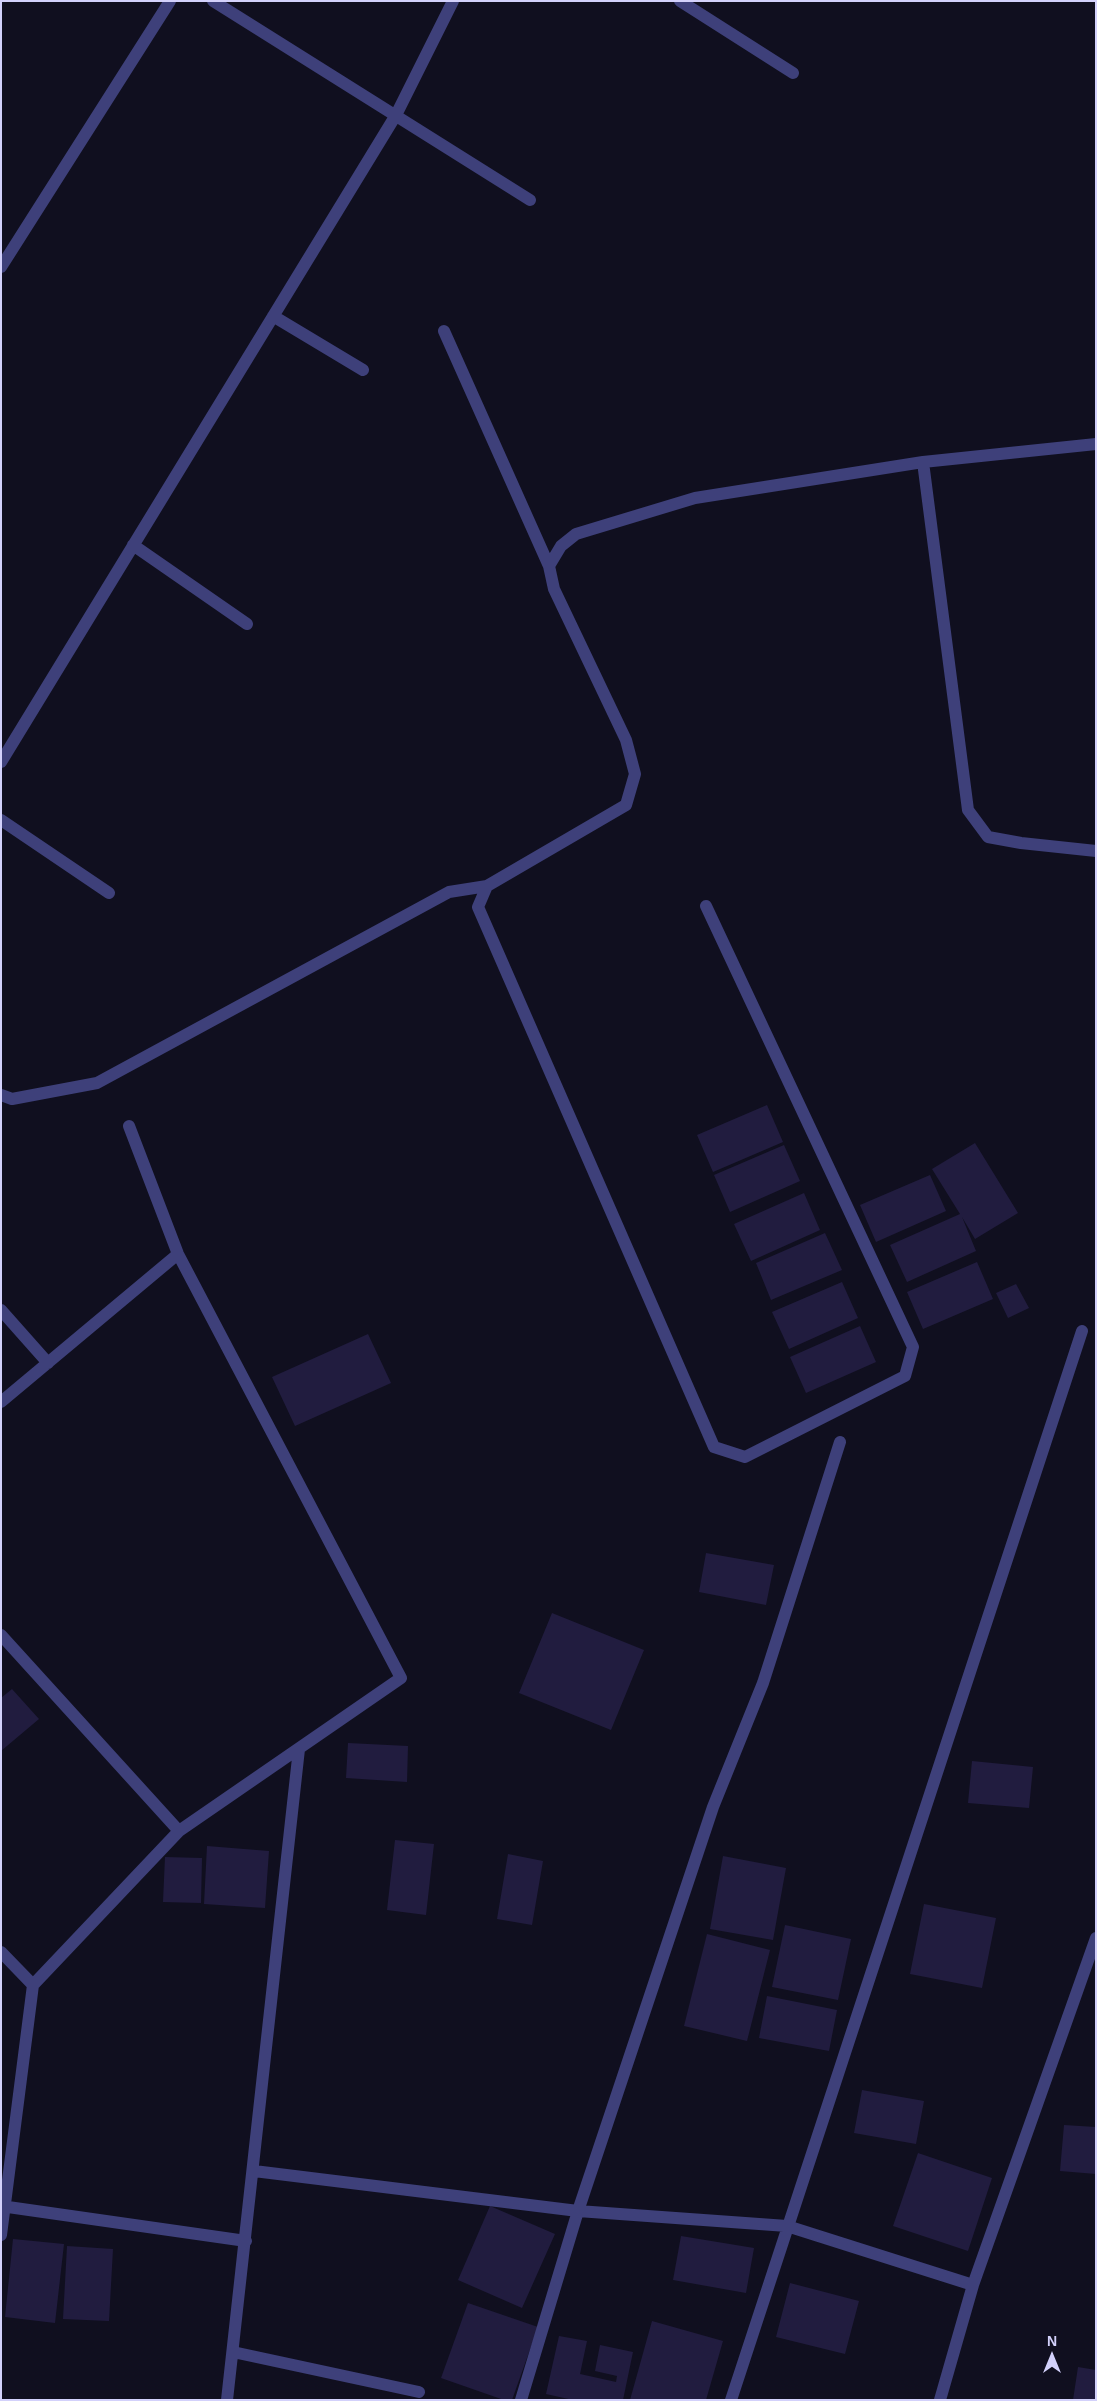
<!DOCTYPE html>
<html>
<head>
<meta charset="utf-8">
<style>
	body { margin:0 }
	#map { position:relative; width:1097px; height:2401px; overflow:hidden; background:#100f1f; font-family:Arial,sans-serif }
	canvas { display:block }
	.frame { position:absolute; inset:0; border:2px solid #d3d1fb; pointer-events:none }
	.north { position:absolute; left:1027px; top:2331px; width:50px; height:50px; -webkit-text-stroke:4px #100f1f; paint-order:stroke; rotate:0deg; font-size:14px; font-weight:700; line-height:20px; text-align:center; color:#d3d1fb }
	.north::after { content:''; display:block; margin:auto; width:18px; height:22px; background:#d3d1fb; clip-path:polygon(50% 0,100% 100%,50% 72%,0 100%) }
</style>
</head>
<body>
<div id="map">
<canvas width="1097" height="2401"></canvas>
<div class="frame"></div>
<div class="north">N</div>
</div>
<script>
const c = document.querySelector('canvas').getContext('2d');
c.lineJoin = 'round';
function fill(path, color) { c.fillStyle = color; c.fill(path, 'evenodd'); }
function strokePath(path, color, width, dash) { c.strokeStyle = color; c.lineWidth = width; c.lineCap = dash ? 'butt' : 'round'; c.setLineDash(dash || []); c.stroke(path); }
fill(new Path2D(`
	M767,1105L783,1142L713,1172L697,1135Z
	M975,1143L1018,1213L975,1239L962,1217L976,1251L907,1282L890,1245L960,1214L932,1169Z
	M784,1145L800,1181L730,1212L714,1175Z
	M930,1175L946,1211L876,1242L860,1205Z
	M804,1193L820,1230L751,1261L734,1224Z
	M825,1233L842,1270L771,1300L756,1263Z
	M977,1262L993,1299L923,1329L907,1292Z
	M842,1282L858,1318L789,1349L772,1312Z
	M1016,1284L1029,1308L1008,1318L996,1293Z
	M860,1326L876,1362L806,1393L790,1357Z
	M368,1334L391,1383L295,1426L272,1377Z
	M706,1553L774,1565L766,1605L699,1592Z
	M552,1613L644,1650L611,1730L519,1693Z
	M12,1689L39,1719L1,1751V1698Z
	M348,1743L408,1746L407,1782L346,1778Z
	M972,1761L1033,1767L1029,1808L968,1803Z
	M395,1840L434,1844L426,1915L387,1910Z
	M207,1846L269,1851L265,1908L204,1904Z
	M508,1854L543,1861L532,1925L497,1919Z
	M723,1856L786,1868L773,1940L710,1929Z
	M165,1857L202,1858L201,1903L163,1902Z
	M924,1904L996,1918L982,1988L910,1974Z
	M785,1925L851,1939L838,2000L772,1987Z
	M707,1934L770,1950L747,2041L684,2026Z
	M767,1996L837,2010L829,2051L759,2038Z
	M862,2090L924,2101L916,2144L854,2133Z
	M1064,2125L1096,2127V2174L1060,2171Z
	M918,2153L992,2178L968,2251L893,2226Z
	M490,2206L555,2234L522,2308L458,2280Z
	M681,2236L754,2248L746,2293L673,2280Z
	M13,2239L64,2244L55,2323L5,2317Z
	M67,2246L113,2249L109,2321L63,2319Z
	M790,2283L859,2301L845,2354L776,2337Z
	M468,2303L538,2327L512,2400H504L441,2378Z
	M652,2321L723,2341L706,2400H630Z
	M559,2336L587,2341L580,2374L616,2382L617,2376L595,2371L600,2345L633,2352L623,2400H573L546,2394Z
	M1078,2367L1096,2370V2400H1073Z`), '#211c3f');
strokePath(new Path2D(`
	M213,1L530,200
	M680,1L793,73
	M1,267L170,1
	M273,316L363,370
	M444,331L549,566
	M923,462L968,810L988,837L1021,843L1096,851
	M133,545L247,624
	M1,762L396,115L453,1
	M1,820L109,893
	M706,906L913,1347L905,1376L745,1457L714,1447L478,907L487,886L626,805L635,774L626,740L554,589L549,566L561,546L576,534L695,498L923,462L1096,444
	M1,1095L12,1099L97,1083L449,892L487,886
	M1,1310L48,1363
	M1,1402L178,1254
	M1,1635L179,1831
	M1,1952L33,1985
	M254,2171L578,2211L787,2226L973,2285
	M1,2206L246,2241
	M1,2235L33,1985L179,1831L401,1678L178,1254L129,1126
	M233,2352L419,2392
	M227,2400L299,1749
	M521,2400L578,2211L713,1807L763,1683L840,1442
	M731,2400L1082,1331
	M940,2400L973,2285L1096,1938`), '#3e407a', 12);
</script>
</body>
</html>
